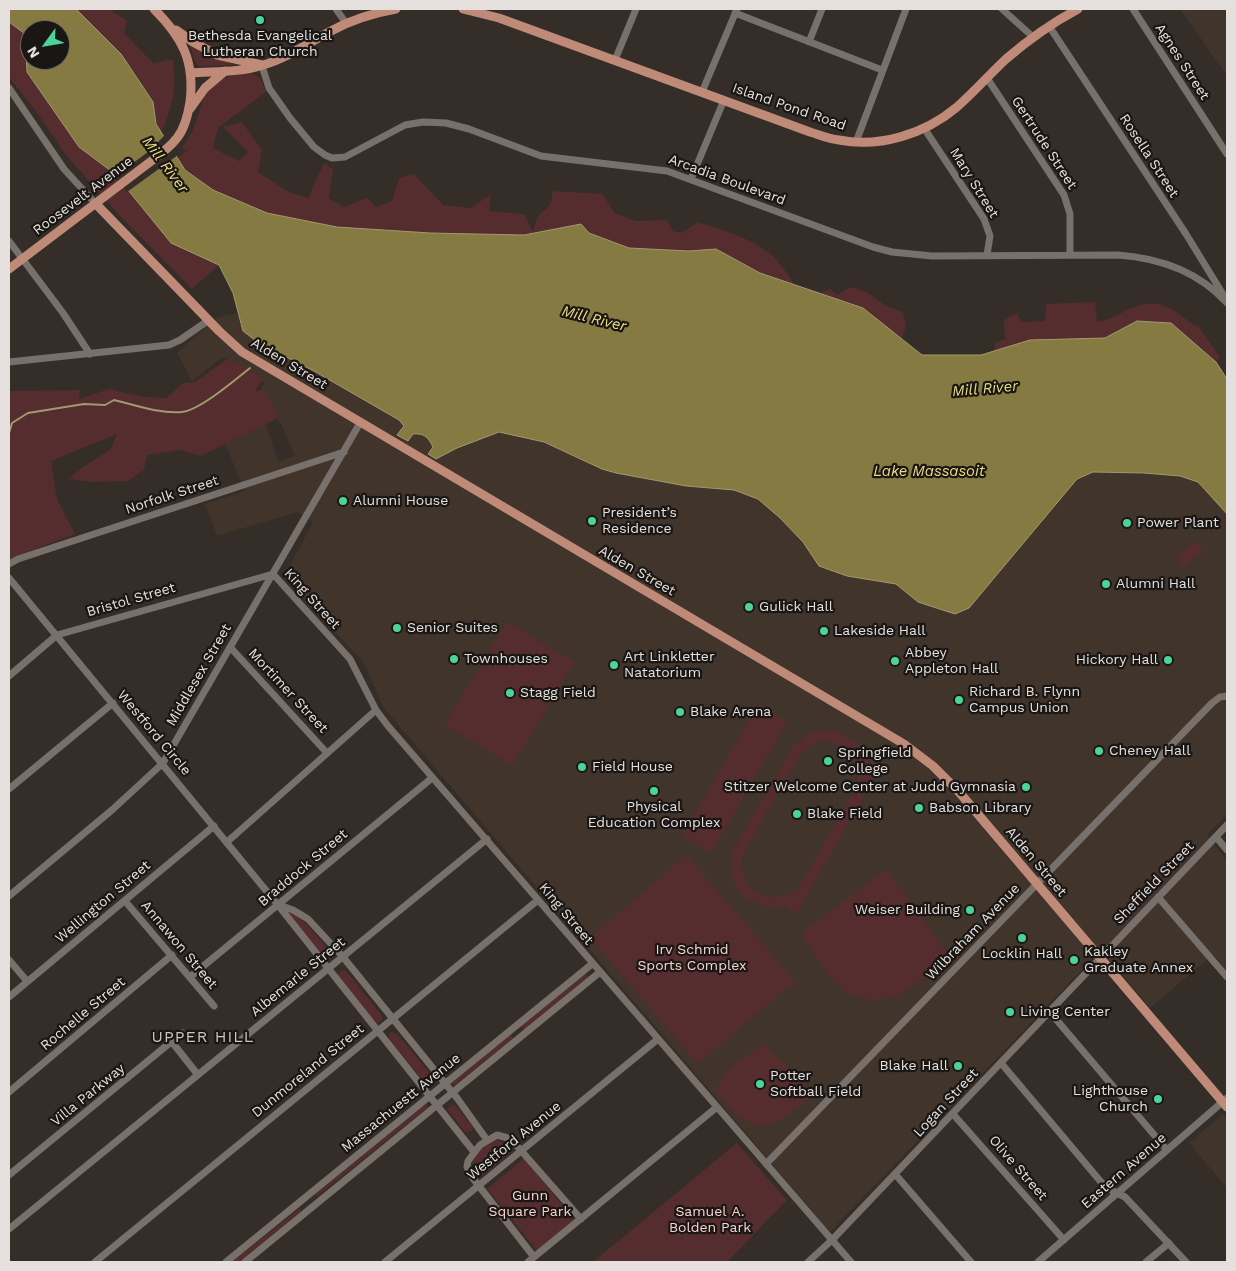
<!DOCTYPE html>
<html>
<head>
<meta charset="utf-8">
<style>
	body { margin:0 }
	#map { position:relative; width:1236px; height:1271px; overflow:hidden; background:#342d28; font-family:"Work Sans",sans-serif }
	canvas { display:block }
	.frame { position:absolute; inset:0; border:10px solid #e5e0dd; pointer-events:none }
	.north { position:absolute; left:20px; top:20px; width:50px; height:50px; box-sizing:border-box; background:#191613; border:1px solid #6b6764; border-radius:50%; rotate:238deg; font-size:14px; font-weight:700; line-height:20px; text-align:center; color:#e5e0dd }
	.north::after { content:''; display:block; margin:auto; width:18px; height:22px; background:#4cd39a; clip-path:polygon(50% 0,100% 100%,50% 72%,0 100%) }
</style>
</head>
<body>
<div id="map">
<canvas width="1236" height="1271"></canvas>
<div class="frame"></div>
<div class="north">N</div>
</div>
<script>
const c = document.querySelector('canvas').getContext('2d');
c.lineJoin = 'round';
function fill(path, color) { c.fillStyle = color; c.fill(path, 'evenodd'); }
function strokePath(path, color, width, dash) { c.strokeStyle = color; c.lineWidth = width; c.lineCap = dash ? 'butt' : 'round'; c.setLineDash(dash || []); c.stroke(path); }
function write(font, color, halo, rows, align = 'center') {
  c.font = font + ' "Work Sans",sans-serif'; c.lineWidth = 4.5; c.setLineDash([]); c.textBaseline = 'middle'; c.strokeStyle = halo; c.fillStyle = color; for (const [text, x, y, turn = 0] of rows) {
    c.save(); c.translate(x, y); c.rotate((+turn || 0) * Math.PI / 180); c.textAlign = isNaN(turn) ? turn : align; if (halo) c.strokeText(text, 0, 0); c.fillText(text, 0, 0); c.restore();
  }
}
fill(new Path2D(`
	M1180,9H1227V76Z
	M237,313L243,331L260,344L314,371L399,420L404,426L398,435L408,441L413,434H421L428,438L433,447L436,459L457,448L499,432L543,442L602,469L616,473L686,486L734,490L758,499L780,518L803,542L819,566L847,576L896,584L918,602L969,608L1077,479L1093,472L1144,473L1180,476L1198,481L1227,514V814L1207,835L1227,860V970L1213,955L1150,1008L1101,950L830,1232L384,708L364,663L284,577L313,522L298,512L217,536L205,504L245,491L222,437L265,422L278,461L295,456L281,424L254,401L264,383L223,357L192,381L177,353L218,317Z
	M1223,1114L1227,1119V1188L1189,1143Z`), '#40342b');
fill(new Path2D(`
	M76,9H116L112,11L127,21L124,33L153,63L173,59C176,92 174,102 161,133L156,124L153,102Z
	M9,22L25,34L27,72L79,147L115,174L171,242L219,265L192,289L120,216L66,155L35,110L9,77Z
	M190,46L217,59L235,65L199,66L195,61Z
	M254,74L260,78L266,92L218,128L213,148L239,161L248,152L223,127L242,122L262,150L258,172L289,192L308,198L324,163L333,169L329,198L344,207L367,198L376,207L392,201L399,178L414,174L443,205L471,208L491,194L489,211L524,214L533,232L537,217L550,205L553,191L603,194L614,213L636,221L667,220L673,231L681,233L698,222C718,228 746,237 764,249C776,257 787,272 794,284L760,273L716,249L689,251L629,248L589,233L581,224L524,235L430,233L337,227L267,213L213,190L185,170L177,158L187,151H185L182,147C211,114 187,74 254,74Z
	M850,287L867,292L886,306L903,312L906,326L902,339L863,308L820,293L830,289L837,295Z
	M1095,302L1097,322C1108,321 1117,315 1127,310C1158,296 1169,306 1194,325L1198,326L1220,357L1216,362L1171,323L1137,321L1105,338L1030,340L994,351L995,343L1005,339L1004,320L1017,313L1021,322L1045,321L1046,304Z
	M229,358L263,378L255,392L265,389L278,418L201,456L180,450L147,455L144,470L128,481L92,482L69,479L83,467L111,449L117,434L51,461L57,499L75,534L9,559V391L80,390L79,399L109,389L145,397L166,398L183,383L195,382Z
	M1195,541L1203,550L1184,567L1175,558Z
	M507,622L575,662L512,766L445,724Z
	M758,704L787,722L711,853L682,836Z
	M823,730C845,731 863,742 869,764L871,763L880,768L796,914L786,908L787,906C751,911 723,889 733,851L794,745L807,735ZM824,741C848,742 863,761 857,785L799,887C772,911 734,890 743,854L801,753L812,745Z
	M686,855L795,981L698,1064L590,938Z
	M884,871H888L950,957L926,977L897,996L876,1001L846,994L827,972L801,933Z
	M287,910C305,919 317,936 330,952V959H323L286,914Z
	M343,970L346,971L382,1016V1020L377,1023L374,1021L338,977V974Z
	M586,974H587L588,977L524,1030L521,1026Z
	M391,1032L397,1034L433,1077V1082L431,1085H428L425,1083L390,1040L389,1034Z
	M510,1035L512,1036L513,1038L455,1085H453V1082Z
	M761,1045L767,1047L814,1095L779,1121L757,1126L739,1117L715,1091L728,1070Z
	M426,1104L428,1107L426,1109L316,1197V1194Z
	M452,1104L455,1105L473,1127L472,1131L465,1132L447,1109Z
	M482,1139C495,1139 504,1140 514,1150L480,1177C471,1166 467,1148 482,1139Z
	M737,1143L787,1200L727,1262L594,1261Z
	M524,1158L574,1220L537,1251L487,1189Z
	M300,1208L301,1211L239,1262H232Z`), '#552d2e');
const water = new Path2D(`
	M9,9H76L121,54L153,102L156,124L185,170L213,190L267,213L337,227L430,233L524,235L581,224L589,233L629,248L689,251L716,249L760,273L863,308L922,355H981L1030,340L1105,338L1137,321L1171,323L1216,362L1227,379V514L1198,482L1180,476L1144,473L1093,472L1077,479L969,608L955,614L918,602L896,584L847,576L819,566L803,542L780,518L758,499L734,490L686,486L616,473L602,469L544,442L499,432L457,448L436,459L428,454L433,447C428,437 424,433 413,434L408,441L397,435L404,426L399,420L314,371L260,344L243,331L233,293L219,265L171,243L115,174L79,147L27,72L25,34L9,22ZM30,30H60V60H30Z`);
fill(water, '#857b42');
strokePath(water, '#a29970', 1);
fill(new Path2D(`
	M165,134L178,155L127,192L114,177L148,152L163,137Z`), '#342d28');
strokePath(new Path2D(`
	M267,355L273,350
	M9,433L12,423L28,413L84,404L105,405L114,400C135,405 160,414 182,412C200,410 235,380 250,368`), '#a29970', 2);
strokePath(new Path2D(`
	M336,9L346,23
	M1002,9L1033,37
	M1133,9L1227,154
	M735,13L882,70
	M1049,26L1186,234L1224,296
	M809,42L822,9
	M615,60L636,9
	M262,66L269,88L290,118L314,147L325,155L332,158L345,157L405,125L423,122L446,123L469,129L541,156L667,171L873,247L892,252L932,256L1118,255C1160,258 1198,271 1227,303
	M987,78L1064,195L1070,214V255
	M9,88L64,169L95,203
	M702,92L737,9
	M924,128L984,219L990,236L987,255
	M856,142L906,9
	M691,179L724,100
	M9,241L63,313L90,354
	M9,362L169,345L180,340L209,320
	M9,564L18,559L344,452
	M273,574L350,659L376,710L388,726L851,1262
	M9,578L278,905L474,1152
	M230,647L327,753
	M9,676L57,635L273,574
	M9,789L113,703
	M1216,837L1227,850
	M227,842L376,710
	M9,896L112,810L163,763L360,423
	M1158,897L1227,977
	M125,901L214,1006
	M279,905L293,910L308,919L343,957L457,1098L487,1140
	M9,960L27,981
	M190,977L432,778
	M9,997L214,826
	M1049,1011L1167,1150
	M172,1042L198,1075
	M1001,1063L1101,1182L1109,1189L1125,1197L1186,1262
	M9,1092L172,955
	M953,1114L1064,1240
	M766,1164L1212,703L1220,697L1227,696
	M895,1174L971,1262
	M9,1175L182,1033
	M9,1229L487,839
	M534,1257L472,1177L467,1167L468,1161L480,1145L497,1135L508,1138L517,1146L581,1219
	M95,1262L538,900
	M226,1262L592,964
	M245,1262L600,972
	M385,1262L658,1039
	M528,1262L717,1107
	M808,1262L832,1240L1227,825
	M1038,1262L1227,1098
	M1146,1262L1169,1243`), '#78706a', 7);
strokePath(new Path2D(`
	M463,9L499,18L810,132C820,135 829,139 839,140C880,148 925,134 957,107C974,92 989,75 1006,59C1028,40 1052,23 1078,9
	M176,30L193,42L217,55L262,65
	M190,73C214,71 239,73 263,65C287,58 308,43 331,31C351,20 373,13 396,9
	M190,109L205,88L225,71
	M95,203L219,331L242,352L904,744L933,766L959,792L1227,1107
	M9,269L154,159C162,153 171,146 177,138C185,128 188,115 190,102C195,61 182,37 154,9`), '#bf8a77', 9);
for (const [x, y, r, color] of [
	[260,20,5,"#4cd39a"],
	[343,501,5,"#4cd39a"],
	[592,521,5,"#4cd39a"],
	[1127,523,5,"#4cd39a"],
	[1106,584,5,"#4cd39a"],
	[749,607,5,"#4cd39a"],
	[397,628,5,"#4cd39a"],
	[824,631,5,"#4cd39a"],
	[454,659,5,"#4cd39a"],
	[1168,660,5,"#4cd39a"],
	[895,661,5,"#4cd39a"],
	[614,665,5,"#4cd39a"],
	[510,693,5,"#4cd39a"],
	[959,700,5,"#4cd39a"],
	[680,712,5,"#4cd39a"],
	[1099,751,5,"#4cd39a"],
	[828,761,5,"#4cd39a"],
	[582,767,5,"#4cd39a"],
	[1026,787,5,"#4cd39a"],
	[654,791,5,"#4cd39a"],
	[919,808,5,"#4cd39a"],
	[797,814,5,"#4cd39a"],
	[970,910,5,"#4cd39a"],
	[1022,938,5,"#4cd39a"],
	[1074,960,5,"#4cd39a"],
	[1010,1012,5,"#4cd39a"],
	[958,1066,5,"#4cd39a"],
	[760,1084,5,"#4cd39a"],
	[1158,1099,5,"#4cd39a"]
]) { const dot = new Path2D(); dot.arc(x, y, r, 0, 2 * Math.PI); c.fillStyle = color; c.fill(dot); strokePath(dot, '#191613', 2); }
write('14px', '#e5e0dd', '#191613', [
	["Bethesda Evangelical",260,36,"center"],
	["Lutheran Church",260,52,"center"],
	["Alumni House",353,501],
	["President’s",602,513],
	["Residence",602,529],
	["Power Plant",1137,523],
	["Alumni Hall",1116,584],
	["Gulick Hall",759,607],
	["Senior Suites",407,628],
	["Lakeside Hall",834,631],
	["Abbey",905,653],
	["Appleton Hall",905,669],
	["Art Linkletter",624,657],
	["Natatorium",624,673],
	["Townhouses",464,659],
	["Hickory Hall",1158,660,"right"],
	["Richard B. Flynn",969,692],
	["Campus Union",969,708],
	["Stagg Field",520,693],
	["Blake Arena",690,712],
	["Cheney Hall",1109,751],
	["Springfield",838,753],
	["College",838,769],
	["Field House",592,767],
	["Stitzer Welcome Center at Judd Gymnasia",1016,787,"right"],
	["Physical",654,807,"center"],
	["Education Complex",654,823,"center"],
	["Babson Library",929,808],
	["Blake Field",807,814],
	["Weiser Building",960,910,"right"],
	["Kakley",1084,952],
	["Graduate Annex",1084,968],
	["Locklin Hall",1022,954,"center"],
	["Living Center",1020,1012],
	["Blake Hall",948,1066,"right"],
	["Potter",770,1076],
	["Softball Field",770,1092],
	["Lighthouse",1148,1091,"right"],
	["Church",1148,1107,"right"]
], 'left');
write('14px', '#e5e0dd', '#191613', [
	["Agnes Street",1182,62,57],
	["Island Pond Road",789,107,19],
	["Gertrude Street",1044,143,57],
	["Rosella Street",1149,156,57],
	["Arcadia Boulevard",727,180,20],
	["Mary Street",974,183,58],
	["Roosevelt Avenue",83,196,-37],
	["Alden Street",289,364,31],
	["Norfolk Street",172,495,-18],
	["Alden Street",637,571,30],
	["King Street",312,599,48],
	["Bristol Street",131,600,-16],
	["Middlesex Street",199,675,-60],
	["Mortimer Street",288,691,47],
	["Westford Circle",154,733,50],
	["Alden Street",1036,862,50],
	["Braddock Street",303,868,-40],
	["Sheffield Street",1154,883,-46],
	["Wellington Street",103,902,-40],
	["King Street",566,914,50],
	["Wilbraham Avenue",973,932,-46],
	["Annawon Street",179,945,50],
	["Albemarle Street",298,977,-39],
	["Rochelle Street",83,1014,-40],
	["Dunmoreland Street",308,1071,-39],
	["Villa Parkway",88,1095,-39],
	["Massachuestt Avenue",401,1103,-39],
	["Logan Street",946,1103,-47],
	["Westford Avenue",514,1141,-39],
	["Olive Street",1018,1168,49],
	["Eastern Avenue",1124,1171,-41]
]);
write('14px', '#f8d2d2', '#191613', [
	["Irv Schmid",692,950],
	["Sports Complex",692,966],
	["Gunn",530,1196],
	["Square Park",530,1212],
	["Samuel A.",710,1212],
	["Bolden Park",710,1228]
]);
write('italic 15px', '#ebdd86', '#191613', [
	["Mill River",165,165,53],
	["Mill River",594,319,14],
	["Mill River",985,389,-5],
	["Lake Massasoit",929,472]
]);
c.letterSpacing = '1px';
write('16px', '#cdc5be', '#191613', [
	["UPPER HILL",203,1037]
]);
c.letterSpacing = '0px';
</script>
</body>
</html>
